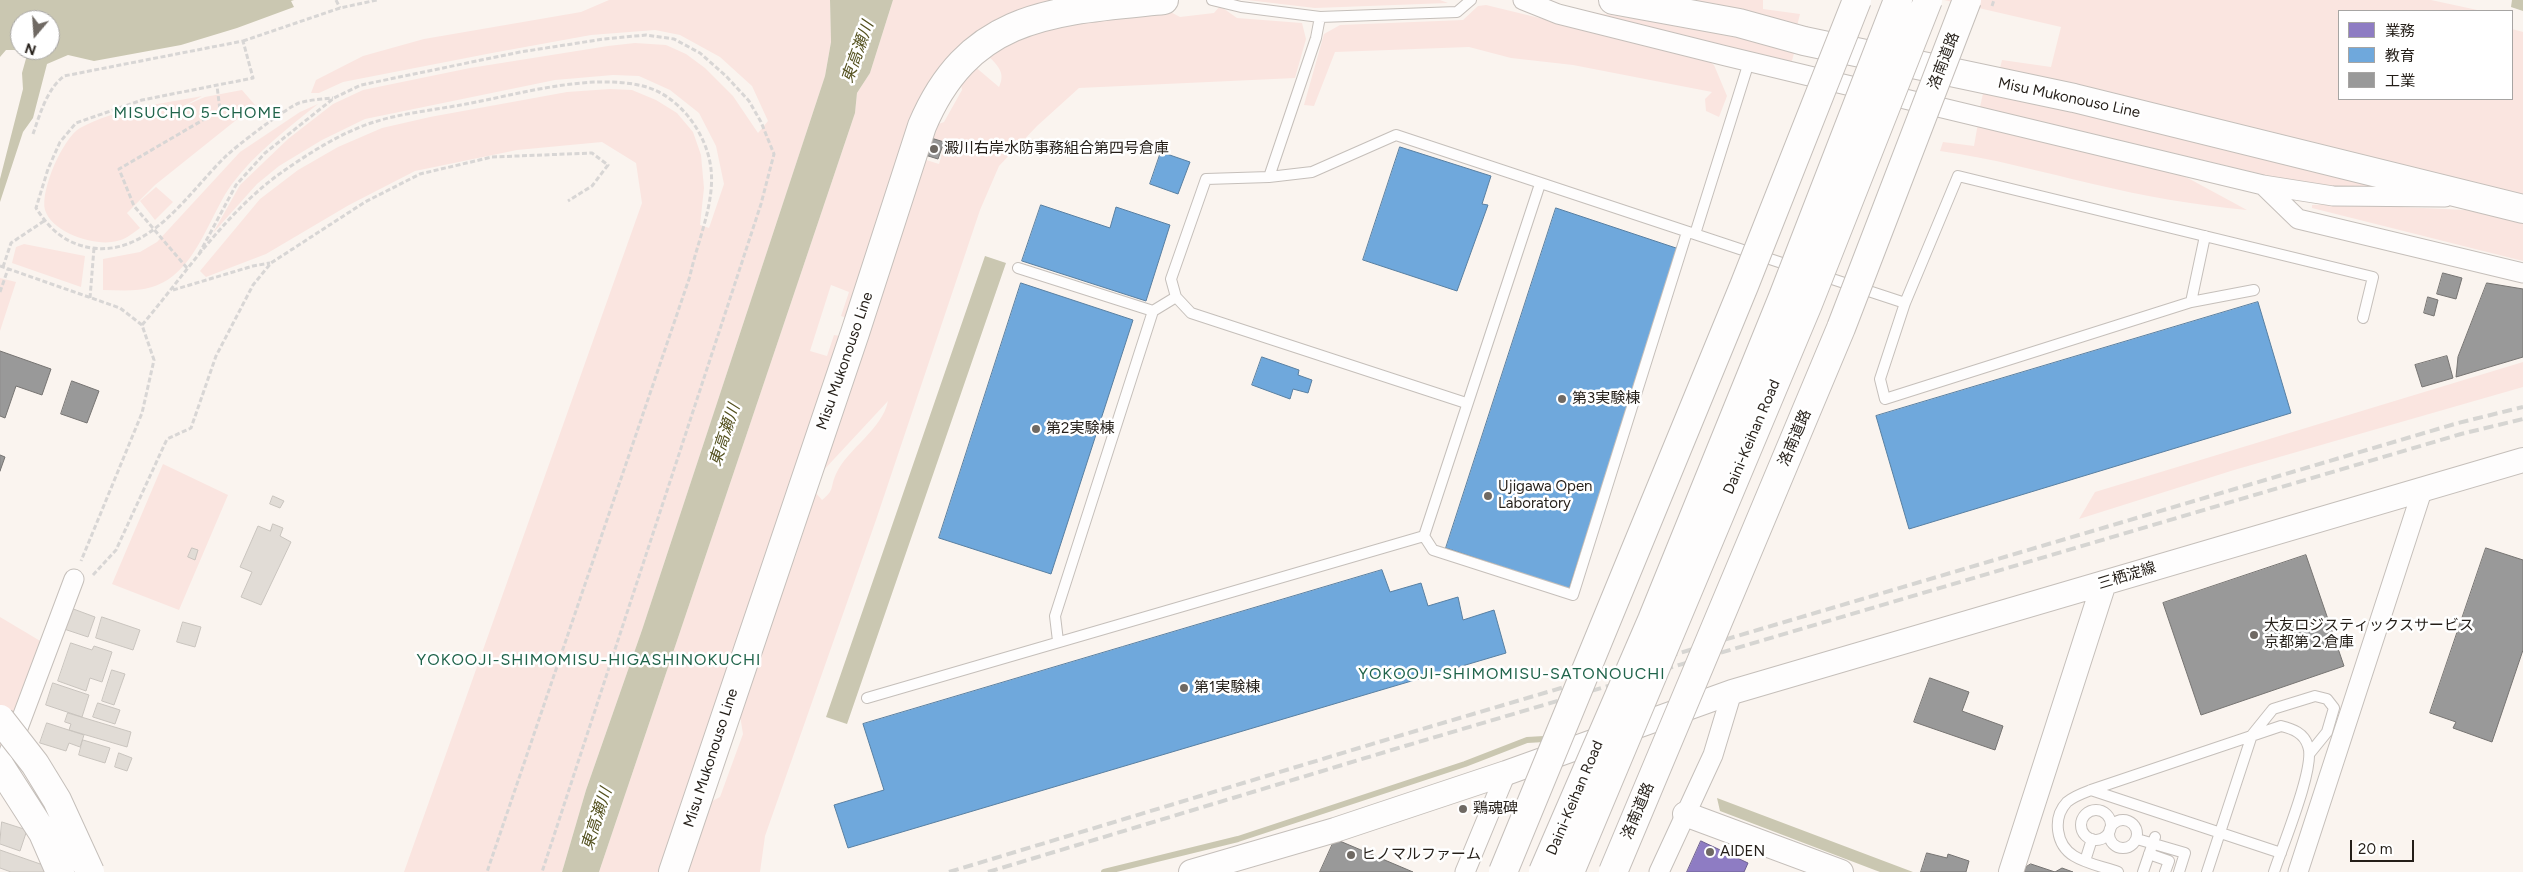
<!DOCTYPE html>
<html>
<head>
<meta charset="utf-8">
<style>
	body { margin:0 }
	#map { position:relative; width:2523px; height:872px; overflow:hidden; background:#faf4ef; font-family:Figtree,"Noto Sans JP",sans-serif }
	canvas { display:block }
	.legend { position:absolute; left:2338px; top:10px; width:175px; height:90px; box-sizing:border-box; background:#fff; border:1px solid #a7a5a3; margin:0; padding:6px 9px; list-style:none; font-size:15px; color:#241e18 }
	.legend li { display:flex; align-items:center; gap:10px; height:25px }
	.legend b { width:25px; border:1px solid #a7a5a3 }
	.north { position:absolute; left:10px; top:10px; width:50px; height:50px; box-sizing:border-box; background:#fff; border:1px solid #a7a5a3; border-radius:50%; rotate:198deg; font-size:14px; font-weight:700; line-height:20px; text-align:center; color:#241e18 }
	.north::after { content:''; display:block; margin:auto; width:18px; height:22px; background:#6f6963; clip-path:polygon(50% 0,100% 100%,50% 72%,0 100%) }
	.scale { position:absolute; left:2350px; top:840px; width:64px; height:22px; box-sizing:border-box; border:2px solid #241e18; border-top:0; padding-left:6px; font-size:15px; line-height:18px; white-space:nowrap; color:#241e18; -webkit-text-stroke:4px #fff; paint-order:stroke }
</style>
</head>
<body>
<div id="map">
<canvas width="2523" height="872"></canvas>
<ul class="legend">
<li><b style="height:14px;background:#8e7cc3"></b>業務</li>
<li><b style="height:14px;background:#6fa8dc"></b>教育</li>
<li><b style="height:14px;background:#999"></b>工業</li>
</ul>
<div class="north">N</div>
<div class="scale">20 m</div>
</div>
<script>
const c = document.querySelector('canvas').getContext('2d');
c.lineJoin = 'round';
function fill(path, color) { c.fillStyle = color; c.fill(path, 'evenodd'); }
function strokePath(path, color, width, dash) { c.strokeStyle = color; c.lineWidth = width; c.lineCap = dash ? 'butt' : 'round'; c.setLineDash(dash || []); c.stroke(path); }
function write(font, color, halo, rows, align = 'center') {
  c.font = font + ' Figtree,"Noto Sans JP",sans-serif'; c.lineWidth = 5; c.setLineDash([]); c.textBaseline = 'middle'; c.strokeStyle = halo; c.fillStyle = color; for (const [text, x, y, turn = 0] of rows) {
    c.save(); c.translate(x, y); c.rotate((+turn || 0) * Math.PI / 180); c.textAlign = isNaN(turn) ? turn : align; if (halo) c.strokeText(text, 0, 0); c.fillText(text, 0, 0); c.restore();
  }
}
fill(new Path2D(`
	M609,0H830L831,42L825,76L642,630L586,790L562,872H404L642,203L636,163L602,142L517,150L415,171L349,205L266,254L206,277L200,271L260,199L298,170L338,147L382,128L430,117L567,92L610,89L632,90L656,100L677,113L693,132L701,155L704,188L700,225L709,228L724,184L716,146L699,113L670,90L639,76L613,75L555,80L365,119L322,140L279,166L257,184L213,233L240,185L288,139L333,104L363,90L470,68L608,46L635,43L666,45L686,54L705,68L733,96L758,133L768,121L752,86L720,57L680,35L655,30L591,35L492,53L343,82L319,93H311L316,80L363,56L424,39L581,12Z
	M893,0H1098L957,58L852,320L841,316L849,292L831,285L810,351L827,356L834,335L847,337L666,872H599L855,113L857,93L870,73Z
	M1247,0H1440L1448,3L1315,8Z
	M1640,0H1763V9L1800,14L1796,30Z
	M1944,0H2431L2482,11H2339V99H2512V29L2523,32V201L1999,72L2002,60L2051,67L2061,27Z
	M1486,5L1704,58L1714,65L1727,96L1719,117L1706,111L1705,99L1712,92L1573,65L1511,58L1469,47L1335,52L1314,106L1304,105L1324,34L1340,25L1463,20L1478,6Z
	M1220,6L1237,18L1302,23L1306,39L1295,78L1079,88L1037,126L999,166L980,210L876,520L765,836L760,872H687L701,807L720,797L743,734L738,703L785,565L795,558L806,524L802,513L816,493L822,500C835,490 830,487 836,474C848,448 882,430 888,401L808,487L920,158L939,164L945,143L928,136L931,127L944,122L962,90L960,78L973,65L999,87C1007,71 995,63 984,52L1039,26L1163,8L1180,17L1214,13Z
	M1576,10L1726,32L1795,50L1791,64Z
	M1984,89L2393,189L2330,186L2282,179L1980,107Z
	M242,90L255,105L155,185L127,213L140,228C133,233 125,240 117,241C96,247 52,233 45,210C40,190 63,138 80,128C117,108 162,104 202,96L182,107L205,97Z
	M318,104C288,128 255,153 232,184C208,217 196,274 152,287C136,292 119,290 103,290V259L140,252L157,242L240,152L300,112Z
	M1978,123L2173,170L2247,210C2195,205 2143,196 2093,184C2042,172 1991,158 1940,151L1943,142L1974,146Z
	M156,187L173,202L155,220L140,201Z
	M2338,204L2508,212L2523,216V261L2312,208V205Z
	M24,244L85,256L81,287L12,263L16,247Z
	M0,278L16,282L0,331Z
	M2523,362V387L2234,470L2079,519L2095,492Z
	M163,464L228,495L179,610L112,584Z
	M0,617L42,642L0,757Z`), '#fae5e0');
fill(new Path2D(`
	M0,0H294L291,1L294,7L237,28L181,45L94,61L68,55L47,64L33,118L23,132L0,202V179L23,89L22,73L27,55L24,50H6L0,57ZM20,20H50V50H20Z
	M830,0H893L870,73L857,93L855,113L599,872H562L586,790L642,630L825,76L831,42Z
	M2512,0H2523V11L2511,7Z
	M985,256L1006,263L847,724L826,717Z
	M1717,798L1913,872H1880L1872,869L1720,811Z`), '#cac7b1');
const offices = new Path2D(`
	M1701,841L1748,863L1744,872H1687Z`);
fill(offices, '#8e7cc3');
strokePath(offices, '#6e6090', 1);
const schools = new Path2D(`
	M1400,147L1491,176L1482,204L1488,205L1457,291L1363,260Z
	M1161,152L1190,162L1178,194L1150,184Z
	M1041,205L1110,228L1116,207L1170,225L1146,301L1022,261Z
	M1556,208L1679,249L1569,589L1446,548Z
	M1021,283L1133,320L1051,574L939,538Z
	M2258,302L2291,413L1909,529L1876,416Z
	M1262,357L1299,370L1298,375L1312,380L1308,393L1293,389L1290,399L1252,385Z
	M1382,570L1390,592L1421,583L1428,606L1458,597L1463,620L1494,610L1506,653L848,848L834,805L884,790L863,724Z`);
fill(schools, '#6fa8dc');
strokePath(schools, '#587fa1', 1);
const industry = new Path2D(`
	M931,138L944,142L938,159L925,155Z
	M2443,273L2462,278L2456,299L2437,294Z
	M2487,283L2523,289V357L2456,377L2458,357Z
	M2428,297L2438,300L2434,316L2424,313Z
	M0,351L51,369L42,395L16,386L5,418L0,416Z
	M2447,356L2453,378L2422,387L2415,365Z
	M72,381L99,391L87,423L61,414Z
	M0,455L5,457L0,471Z
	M2486,548L2523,560V650L2492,742L2453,728L2456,722L2430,713Z
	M2306,555L2344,666L2201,715L2163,603Z
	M1930,678L1969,692L1962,711L2003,726L1995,750L1914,722Z
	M1335,839L1413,872H1320Z
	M1927,853L1947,858L1948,854L1969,861L1966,872H1921Z
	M2031,864L2055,872L2062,868L2073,872H2024L2026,867Z`);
fill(industry, '#999');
strokePath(industry, '#767472', 1);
strokePath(new Path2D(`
	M1104,872L1238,839L1465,764L1527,740L1544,739`), '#cac7b1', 6);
const building = new Path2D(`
	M273,496L284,501L280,508L270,504Z
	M273,524L283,528L280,536L291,542L261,605L241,597L252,572L240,567L258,526L270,531Z
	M192,548L198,550L195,560L188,557Z
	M68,607L95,617L88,637L61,628Z
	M102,617L140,630L133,650L96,638Z
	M183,622L201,627L195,647L177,642Z
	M71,643L92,650L94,646L112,652L102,682L90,678L86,691L58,681Z
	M112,670L125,674L114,705L102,701Z
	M53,683L89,695L82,717L46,705Z
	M98,703L120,710L115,724L93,717Z
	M68,713L131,732L127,747L69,730L71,724L65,722Z
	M47,723L84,735L80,747L69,743L66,751L40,743Z
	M83,740L110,748L105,763L79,755Z
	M119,753L132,758L127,771L115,767Z
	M2,822L27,830L20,851L0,844Z
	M0,850L46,866L44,872H11L0,868Z`);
fill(building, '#e1dcd6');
strokePath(building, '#c9c4be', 1);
const service = new Path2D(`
	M1212,0L1241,7L1320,17L1457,12L1471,0
	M1269,177L1316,38L1320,17
	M1695,234L1749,62
	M1018,268L1153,311
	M1820,275L1905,303
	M2254,290L2191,302L1885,399L1880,379L1905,303L1958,176L2373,277L2363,318
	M2191,302L2205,236
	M1466,403L1191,313L1176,297L1171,279L1206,179L1269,177L1312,172L1396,135L1794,267
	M1424,536L1433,550L1573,595L1687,232
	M1058,641L1055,616L1153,311L1176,297
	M867,698L1424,536L1540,184
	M2091,790L2281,853
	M2081 825a15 15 0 1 1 30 0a15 15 0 1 1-30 0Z
	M2109 834a14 14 0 1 1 28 0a14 14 0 1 1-28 0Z
	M2137,839L2185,853L2179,872
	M2149,854L2169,861L2165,872
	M2085,861L2092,839
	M2118,872C2104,867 2087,864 2074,856C2056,845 2052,818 2067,802C2074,796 2083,793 2091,790L2281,726C2293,729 2304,733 2308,746C2316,766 2282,847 2274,872
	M2143,872L2155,837
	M2207,872L2252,735L2273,709L2315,696L2327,699L2334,708L2327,732L2310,753`);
const minor = new Path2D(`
	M1523,0L1558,14L1726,56L2263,185L2333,196L2445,197
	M2263,185L2298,219L2523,273
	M0,776L74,579
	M1465,872L1506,773
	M1659,872L1713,755L1732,692
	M2298,872L2423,488`);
const tertiary = new Path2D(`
	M1685,814L1841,872
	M1191,872L1335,830L1506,773L1732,692L2523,460
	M2011,872L2104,583`);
const secondary = new Path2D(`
	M1613,0L1739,23L1804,41L2074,98L2523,209
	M673,872L855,333L922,126C970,12 1055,11 1164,0`);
strokePath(service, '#c5bfba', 12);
strokePath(minor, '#c5bfba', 21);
strokePath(tertiary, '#c5bfba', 26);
strokePath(secondary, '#c5bfba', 30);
strokePath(new Path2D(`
	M336,0L340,8
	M243,41L340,8L377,0
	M33,134C40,114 47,89 64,76L243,41L253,78L142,100L76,123L60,142L48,169L36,208C50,230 66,244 92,248C150,256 189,192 225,157C236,146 286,108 299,103C309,100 322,99 333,98
	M199,254L236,185L265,153L334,98L361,85L520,52L604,39L646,35L674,39L700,53L726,76L749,101L761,122L774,154L761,204L542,872
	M0,266L120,308L142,325L154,360L142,413L81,561
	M3,267L11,243L44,221
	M187,268L134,206L119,169L220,110L217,86
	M173,290L253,266L270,263
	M0,292L8,269
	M90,298L94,248
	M142,325C186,273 228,209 285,170C311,152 341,133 371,123C401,113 435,110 466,104C520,94 589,73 643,86C679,95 707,133 711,169C715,204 697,242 690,276L487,872
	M93,575L116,550L167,439L191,428L216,356L253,285L271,263L365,202L420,174L492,157L592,153L608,165L592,186L568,201`), '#d8d6d5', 3, [5, 2.5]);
strokePath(service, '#fefdfd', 10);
strokePath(minor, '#fefdfd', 19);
strokePath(tertiary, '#fefdfd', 24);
strokePath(secondary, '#fefdfd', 28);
strokePath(new Path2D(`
	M949,872L1402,735L2458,423L2523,407
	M988,872L1405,746L2461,434L2523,419`), '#d6d5d2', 4, [10, 5]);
const primaryBridge = new Path2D(`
	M0,719L35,764L57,800L90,872
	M0,766L43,833L60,872`);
const trunkBridge = new Path2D(`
	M1503,872L1744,286L1857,0
	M1613,872L1841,328L1967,0`);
const motorwayBridge = new Path2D(`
	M1543,872L1652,620L1783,297L1898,0
	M1570,872L1808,304L1928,0`);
strokePath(primaryBridge, '#c5bfba', 30, []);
strokePath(trunkBridge, '#c5bfba', 30, []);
strokePath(motorwayBridge, '#c5bfba', 30, []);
strokePath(new Path2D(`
	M1992,6L1994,0`), '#d8d6d5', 3, [5, 2.5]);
strokePath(primaryBridge, '#fefdfd', 28);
strokePath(trunkBridge, '#fefdfd', 28);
strokePath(motorwayBridge, '#fefdfd', 28);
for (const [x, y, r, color] of [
	[934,149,5,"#6f6963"],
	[1562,399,5,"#6f6963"],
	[1036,429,5,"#6f6963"],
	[1488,496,5,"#6f6963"],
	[2254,635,5,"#6f6963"],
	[1184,688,5,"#6f6963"],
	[1463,809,5,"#6f6963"],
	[1710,852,5,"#6f6963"],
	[1351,855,5,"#6f6963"]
]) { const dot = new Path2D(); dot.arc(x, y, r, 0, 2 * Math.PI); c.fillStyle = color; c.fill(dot); strokePath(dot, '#fff', 2); }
write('15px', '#241e18', '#fff', [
	["洛南道路",1944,61,-69],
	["Misu Mukonouso Line",2069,98,12],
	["Misu Mukonouso Line",845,361,-71],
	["Daini-Keihan Road",1752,437,-67],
	["洛南道路",1795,438,-67],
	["三栖淀線",2127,576,-17],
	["Misu Mukonouso Line",711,758,-72],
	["Daini-Keihan Road",1575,798,-67],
	["洛南道路",1638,811,-67]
]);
write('15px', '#241e18', '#fff', [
	["澱川右岸水防事務組合第四号倉庫",944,149],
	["第3実験棟",1572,399],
	["第2実験棟",1046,429],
	["Ujigawa Open",1498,487],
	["Laboratory",1498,504],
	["大友ロジスティックスサービス",2264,626],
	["京都第２倉庫",2264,643],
	["第1実験棟",1194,688],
	["鶏魂碑",1473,809],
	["AIDEN",1720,852],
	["ヒノマルファーム",1361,855]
], 'left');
write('italic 16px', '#54511f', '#fff', [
	["東高瀬川",858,52,-70],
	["東高瀬川",725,435,-72],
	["東高瀬川",597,819,-72]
]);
c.letterSpacing = '1px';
write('16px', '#20644b', '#fff', [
	["MISUCHO 5-CHOME",198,113],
	["YOKOOJI-SHIMOMISU-HIGASHINOKUCHI",589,660],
	["YOKOOJI-SHIMOMISU-SATONOUCHI",1512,674]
]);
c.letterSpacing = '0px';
</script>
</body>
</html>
